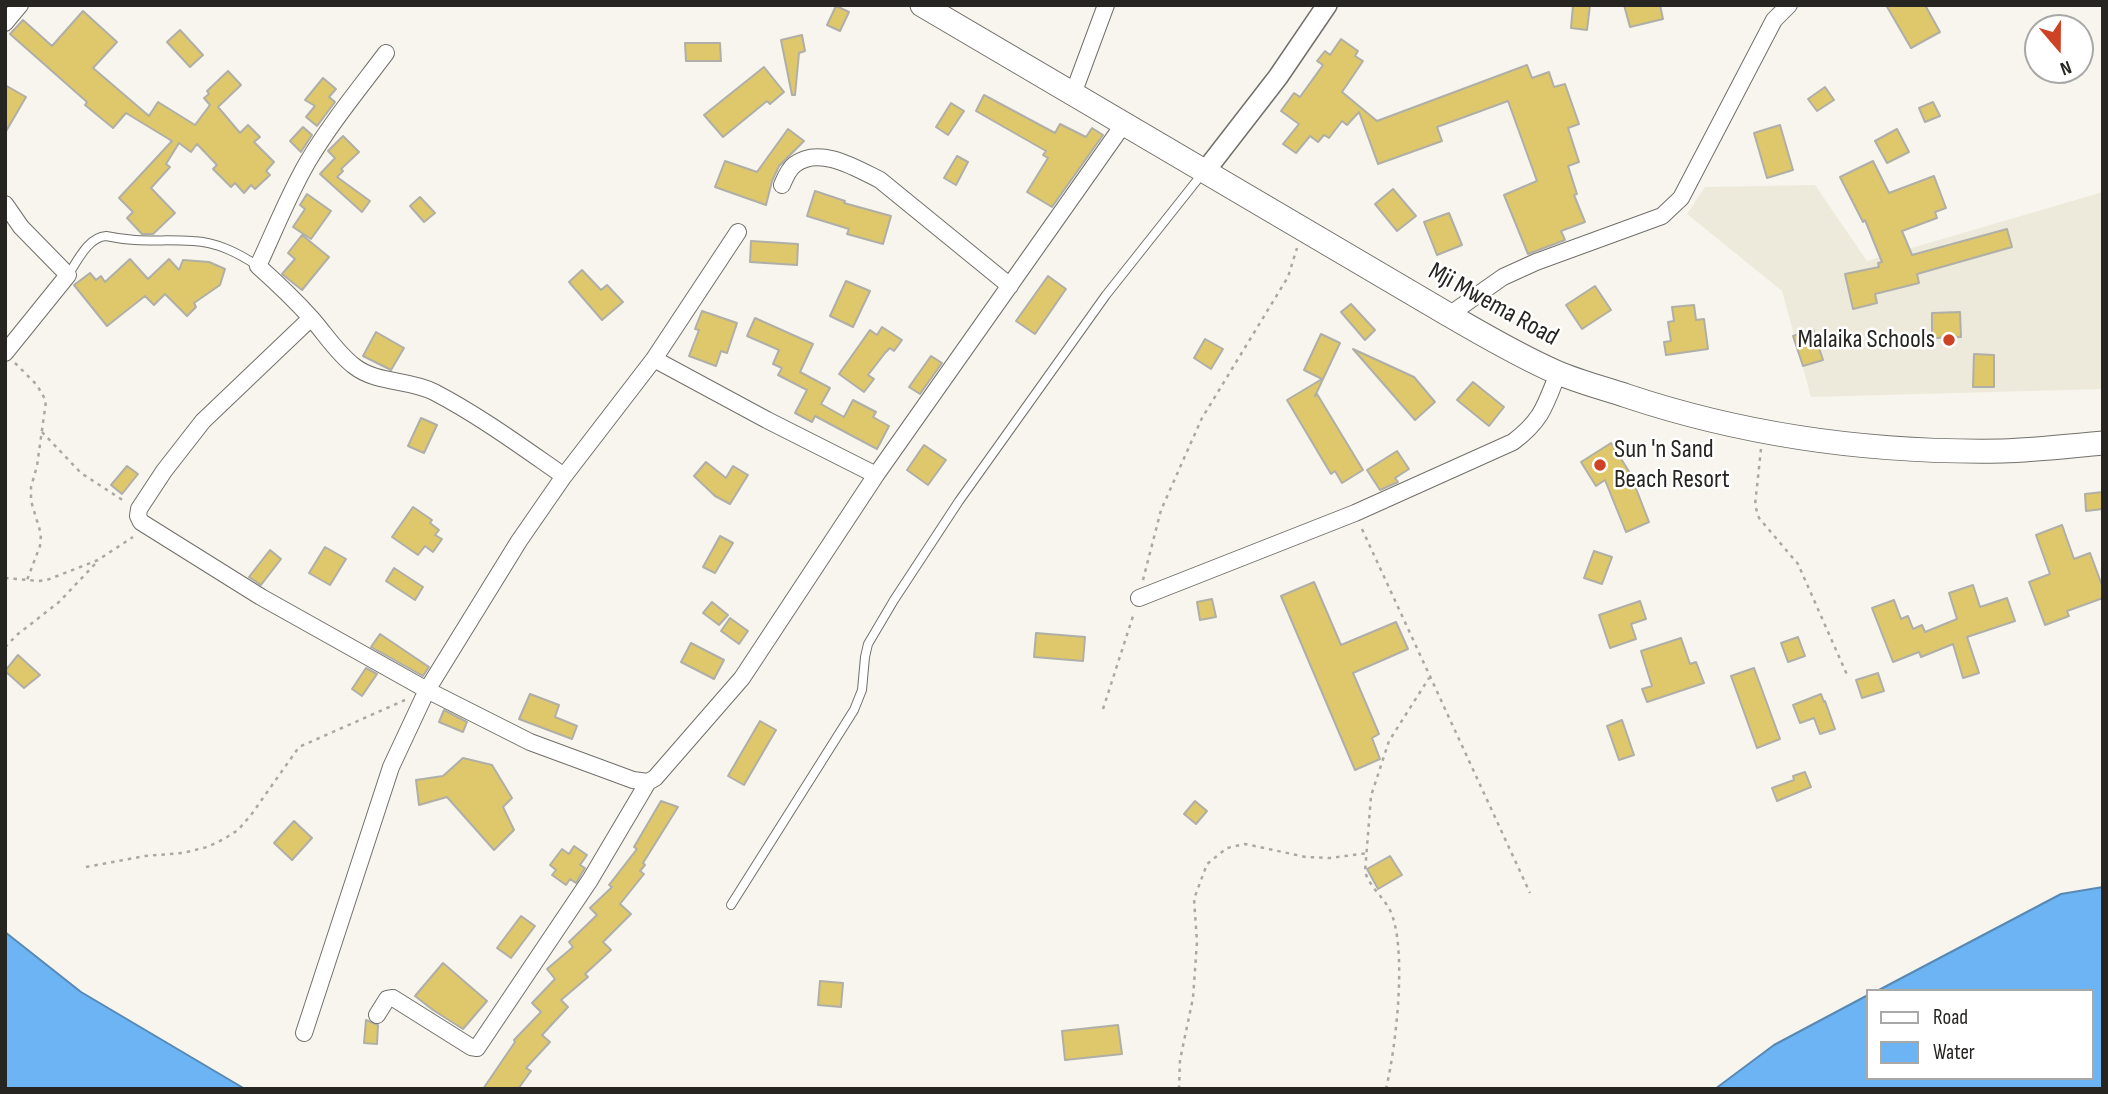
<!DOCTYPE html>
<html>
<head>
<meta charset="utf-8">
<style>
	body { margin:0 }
	#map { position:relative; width:2108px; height:1094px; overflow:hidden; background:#f7f5ed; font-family:"Sofia Sans Condensed",sans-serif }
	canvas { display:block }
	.frame { position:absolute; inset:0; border:7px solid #262522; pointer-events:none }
	.legend { position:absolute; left:1866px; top:989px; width:228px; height:91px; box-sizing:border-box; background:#fff; border:2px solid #a8a8a7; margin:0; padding:9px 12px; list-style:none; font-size:21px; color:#262522 }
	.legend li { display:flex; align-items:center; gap:14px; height:35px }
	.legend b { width:35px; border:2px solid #a8a8a7 }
	.north { position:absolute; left:2024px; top:14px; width:70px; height:70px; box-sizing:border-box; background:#fff; border:2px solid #a8a8a7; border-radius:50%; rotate:160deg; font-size:19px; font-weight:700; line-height:28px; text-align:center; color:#262522 }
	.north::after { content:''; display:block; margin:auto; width:24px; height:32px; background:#ce4326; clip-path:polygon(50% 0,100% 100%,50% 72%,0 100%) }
</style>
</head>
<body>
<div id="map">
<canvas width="2108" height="1094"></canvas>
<div class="frame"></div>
<ul class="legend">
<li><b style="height:9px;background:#fff"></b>Road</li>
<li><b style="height:19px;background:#6cb4f3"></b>Water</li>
</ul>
<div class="north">N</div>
</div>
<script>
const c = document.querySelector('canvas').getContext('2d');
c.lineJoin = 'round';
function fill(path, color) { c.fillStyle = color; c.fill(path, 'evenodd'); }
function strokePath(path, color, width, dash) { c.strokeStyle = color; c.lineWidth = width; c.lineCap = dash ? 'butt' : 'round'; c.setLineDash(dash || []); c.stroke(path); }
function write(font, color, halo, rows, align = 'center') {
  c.font = font + ' "Sofia Sans Condensed",sans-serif'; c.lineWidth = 5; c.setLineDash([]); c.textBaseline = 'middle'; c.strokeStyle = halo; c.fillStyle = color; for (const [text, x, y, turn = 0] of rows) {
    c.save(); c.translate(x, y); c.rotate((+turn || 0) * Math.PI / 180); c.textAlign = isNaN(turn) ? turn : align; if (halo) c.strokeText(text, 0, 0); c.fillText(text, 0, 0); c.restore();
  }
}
fill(new Path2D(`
	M1815,185L1867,261L2103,192V389L1811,397L1782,291L1687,214L1705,187Z`), '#eeeadb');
const water = new Path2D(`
	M2103,887V1089H1715L1774,1045L1868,995V1078H2092V991H1877L2061,894Z
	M5,932L81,992L245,1089H5Z`);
fill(water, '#6cb4f3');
strokePath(water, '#5789b4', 2);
const building = new Path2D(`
	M1573,5H1590L1587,30L1571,28Z
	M1624,5H1660L1663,19L1630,27Z
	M1886,5H1925L1940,32L1911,48Z
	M836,6L849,12L840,31L827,25Z
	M83,11L117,42L93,68L149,116L158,102L195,125L210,105L204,98L209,94L207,91L228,71L241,85L218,107L240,133L248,125L260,137L254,142L274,162L266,171L270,175L255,189L251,185L244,193L235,183L231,187L213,169L217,165L197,144L191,152L179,143L166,164L170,167L151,188L175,213L153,234H142L127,218L133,212L119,198L172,141L126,113L113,128L85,105L87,102L10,34L23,20L52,46Z
	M180,30L203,55L190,67L167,42Z
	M802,35L805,51L799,53L795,95H792L781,40Z
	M1341,39L1358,51L1355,56L1363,61L1342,92L1377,121L1527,65L1532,78L1549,72L1554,87L1565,84L1579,124L1568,128L1579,162L1568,166L1577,194L1574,195L1585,222L1561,231L1565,240L1528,254L1504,195L1537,181L1508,101L1437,127L1442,141L1378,164L1359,112L1347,125L1342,121L1329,138L1324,135L1318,142L1310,136L1296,153L1283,144L1299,124L1281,111L1294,93L1300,97L1323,65L1317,61L1325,51L1330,55Z
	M685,43H720L721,61H686Z
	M764,67L784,92L770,104L767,101L723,137L704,115Z
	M323,78L336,89L329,97L335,102L317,126L306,117L315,106L305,100Z
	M5,85L26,97L5,133Z
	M1825,87L1834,100L1817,111L1808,99Z
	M984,95L1055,133L1060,124L1086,137L1092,128L1103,135L1052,207L1027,192L1048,158L1043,155L1046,151L976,111Z
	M1933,102L1940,116L1925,122L1919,108Z
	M951,103L964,111L948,135L936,127Z
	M1780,125L1793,170L1767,178L1754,133Z
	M303,127L312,135L301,152L290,141Z
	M788,129L804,141L779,166L772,181L766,205L715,187L725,161L757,172Z
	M1897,129L1909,152L1887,163L1875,141Z
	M343,136L359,152L341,169L343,171L337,177L370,201L362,212L320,174L335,158L328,151Z
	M957,156L968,162L956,185L944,178Z
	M1873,161L1889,193L1934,176L1946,208L1935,212L1937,218L1902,231L1912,255L2007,229L2012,247L1917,274L1919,283L1875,294L1877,303L1853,309L1845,274L1879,267L1878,263L1882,262L1865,220L1863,222L1840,177Z
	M1393,189L1416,216L1397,231L1375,204Z
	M815,191L845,201L844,203L891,216L883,244L847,234L849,229L807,216Z
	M307,194L331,211L311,239L293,227L305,209L300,205Z
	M420,197L435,213L424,222L410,206Z
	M1449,213L1462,245L1437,255L1424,222Z
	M302,235L329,257L302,290L282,274L295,259L288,253Z
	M751,241L798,244L797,265L750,262Z
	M130,259L148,279L169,259L179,270L183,260L209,262L225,269L220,285L194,303L196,307L187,316L165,294L154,305L145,296L107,326L74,285L90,273L96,280L101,276L105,282Z
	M582,270L601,290L607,285L623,302L602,320L569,282Z
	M1048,276L1066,289L1035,334L1016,321Z
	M846,281L870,291L853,327L830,316Z
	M1595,286L1611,310L1582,329L1566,305Z
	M1351,304L1375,330L1365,340L1341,312Z
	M1694,305L1696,320L1704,319L1708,349L1666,355L1664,342L1671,341L1668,322L1674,321L1672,307Z
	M702,311L737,323L727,353L721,351L716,366L689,356L699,330L695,329Z
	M1960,312L1961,337L1932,338V313Z
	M755,318L813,344L800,372L830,388L821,404L844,417L853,400L876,412L873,417L889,426L877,449L815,416L812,422L795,413L807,390L778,375L782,368L773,364L779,350L747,336Z
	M882,327L902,340L894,351L890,348L885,353L868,375L874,379L864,392L839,374L870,330L877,335Z
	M1813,329L1823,360L1803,366L1793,336Z
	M376,332L404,348L391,370L363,356Z
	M1321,334L1340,343L1315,396L1317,394L1363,470L1342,483L1335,471L1331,474L1287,400L1322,379L1304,370Z
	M1205,339L1223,349L1211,369L1194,358Z
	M1353,349L1414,377L1435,402L1415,420Z
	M1974,354L1994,355V387H1973Z
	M931,356L942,363L920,394L909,387Z
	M1473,382L1504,407L1489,426L1457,400Z
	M421,418L437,425L424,453L408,446Z
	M1611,443L1630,473L1649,522L1626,532L1605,480L1596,486L1581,462Z
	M924,445L946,460L928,485L907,470Z
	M1397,451L1409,469L1395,478L1398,482L1380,490L1367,470Z
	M706,462L726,478L733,466L748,475L730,504L715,496L694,476Z
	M127,466L138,474L122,494L111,485Z
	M2103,492V509L2086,511L2085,494Z
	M413,507L432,520L430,523L439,530L435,535L442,539L433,552L425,546L418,555L392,537Z
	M2062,525L2074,559L2090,553L2103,588V598L2067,611L2069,616L2045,625L2029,582L2050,574L2036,535Z
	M720,536L733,543L715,573L703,567Z
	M325,547L346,559L330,585L309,573Z
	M270,550L281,559L261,585L249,577Z
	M1594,551L1612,557L1602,584L1584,578Z
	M394,568L423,587L415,600L386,581Z
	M1314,582L1341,645L1396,622L1408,649L1353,673L1379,734L1372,738L1380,759L1355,770L1281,596Z
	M1973,585L1980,607L2007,598L2015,621L1967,637L1979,673L1963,678L1953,644L1921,657L1919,652L1893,662L1872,608L1894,600L1901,619L1908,616L1913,629L1922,625L1925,632L1957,619L1949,593Z
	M1212,599L1216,617L1200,620L1197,602Z
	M1640,601L1646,619L1631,624L1636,639L1610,648L1599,615Z
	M712,602L728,615L719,625L703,613Z
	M730,618L748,631L739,644L721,631Z
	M1036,633L1085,637L1083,661L1034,657Z
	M380,634L429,667L423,676L371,647Z
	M1798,637L1805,656L1788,662L1781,643Z
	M1681,638L1690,664L1696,662L1704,683L1647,702L1642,689L1652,686L1641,651Z
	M691,643L724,660L714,679L681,662Z
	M18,655L40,675L24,688L5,671Z
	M366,668L377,674L362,696L352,689Z
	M1754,668L1780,739L1757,748L1731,676Z
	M1878,673L1884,691L1862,698L1856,680Z
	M530,694L559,705L555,717L577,726L572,739L519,719Z
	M1821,694L1824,702L1825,701L1835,729L1820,734L1814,718L1800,723L1793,705Z
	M444,710L467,722L463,732L439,722Z
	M1622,720L1634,755L1619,760L1607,726Z
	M760,721L776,730L744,785L728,776Z
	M463,758L492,765L512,798L503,807L514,830L494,850L447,797L419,805L416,780L443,776Z
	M1805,772L1811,787L1777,801L1772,788L1794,780L1793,776Z
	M661,801L678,807L643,863L645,865L640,871L644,874L620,904L631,914L603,942L611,950L585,974L588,977L561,1000L568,1007L542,1035L550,1042L526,1068L531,1071L518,1089H483L515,1042L514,1040L541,1012L532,1003L555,979L547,969L573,947L569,942L597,915L590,908L612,887L609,885L637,849L634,847Z
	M1195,801L1207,811L1196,824L1184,814Z
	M294,821L312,838L292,860L274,843Z
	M574,846L587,855L580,865L585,868L576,883L570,879L566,885L552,875L556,870L550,865L562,849L569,854Z
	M1390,856L1402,875L1378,889L1367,869Z
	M521,916L535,926L511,958L497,948Z
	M443,963L487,1001L463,1029L433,1010L415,996Z
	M820,981L843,983L841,1007L818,1005Z
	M366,1020L378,1025L377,1044L364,1043Z
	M1118,1025L1122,1054L1065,1060L1062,1031Z`);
fill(building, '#dec86b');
strokePath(building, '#b0afa7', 2);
const service = new Path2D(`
	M68,275C77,262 88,237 106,236C138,243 162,239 193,241C217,242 238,253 258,266
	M731,905L854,710L862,690L865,657L868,644L894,600L959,501L1106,295L1202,174`);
const minor = new Path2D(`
	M5,23L20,5
	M386,53C359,89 330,124 307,163C288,196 274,232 258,266C277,283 295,300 312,319C326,335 337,353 354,366C377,384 409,379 434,392C480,416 522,447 564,476
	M1073,94L1106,5
	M782,185C785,178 788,170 794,165C819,145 856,168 880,180L1010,286
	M5,204L21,227L68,275L5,353
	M1449,315L1503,277L1536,262L1662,216L1681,198L1774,20L1789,5
	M311,318L203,421L164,471L139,509L138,516L141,522L261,597L427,690L530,742L633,780L648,782L655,778L742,678L876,475L1123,125
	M654,359L767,420L876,475
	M1139,598L1355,513L1513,442C1542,420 1545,406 1558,373
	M377,1015L387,999L393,998L471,1047L477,1048L590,880L648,782
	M304,1033L391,767L427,690L519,541L564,476L654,359L738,232`);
const tertiary = new Path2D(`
	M1206,170L1278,77L1327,5`);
const secondary = new Path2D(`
	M922,5L1449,315C1484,335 1519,356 1556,372C1579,382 1603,388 1627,396C1747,436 1876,453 2002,451C2036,450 2069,446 2103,443`);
strokePath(service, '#72706a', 10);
strokePath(minor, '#72706a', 18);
strokePath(tertiary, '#72706a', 22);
strokePath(secondary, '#72706a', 25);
strokePath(new Path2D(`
	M15,363L37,385L46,401L37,466L31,487V501L41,534L40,546L27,580
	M42,432L81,473L124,501
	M1761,449L1755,505L1759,518L1798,564L1848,677
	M1362,529L1530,893
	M5,578L38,581L47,580L98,560L133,537
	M1143,580L1161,510L1202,418L1288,277L1297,248
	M5,647L18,634L59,602L96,563
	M1103,709L1134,613
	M86,867L145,856L183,853L207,847L224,839L238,830L251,815L299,747L405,700
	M1179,1089L1180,1060L1193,998L1197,942L1194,899L1207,864L1227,848L1245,844L1306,857L1330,858L1368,853
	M1386,1089C1396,1047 1406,958 1393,918C1388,900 1371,890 1365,872L1371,796L1389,741L1429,678`), '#aaa8a2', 2.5, [3.5, 5]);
strokePath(service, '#fff', 8);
strokePath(minor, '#fff', 16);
strokePath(tertiary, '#fff', 19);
strokePath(secondary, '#fff', 23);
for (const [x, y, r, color] of [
	[1949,340,7,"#ce4326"],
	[1600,465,7,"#ce4326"]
]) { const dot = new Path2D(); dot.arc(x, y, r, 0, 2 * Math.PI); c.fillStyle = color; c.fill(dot); strokePath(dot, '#fff', 2.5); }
write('26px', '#262522', '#fff', [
	["Mji Mwema Road",1493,305,29]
]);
write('26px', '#262522', '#fff', [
	["Malaika Schools",1935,340],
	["Sun 'n Sand",1614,450,"left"],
	["Beach Resort",1614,480,"left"]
], 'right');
</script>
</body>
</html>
